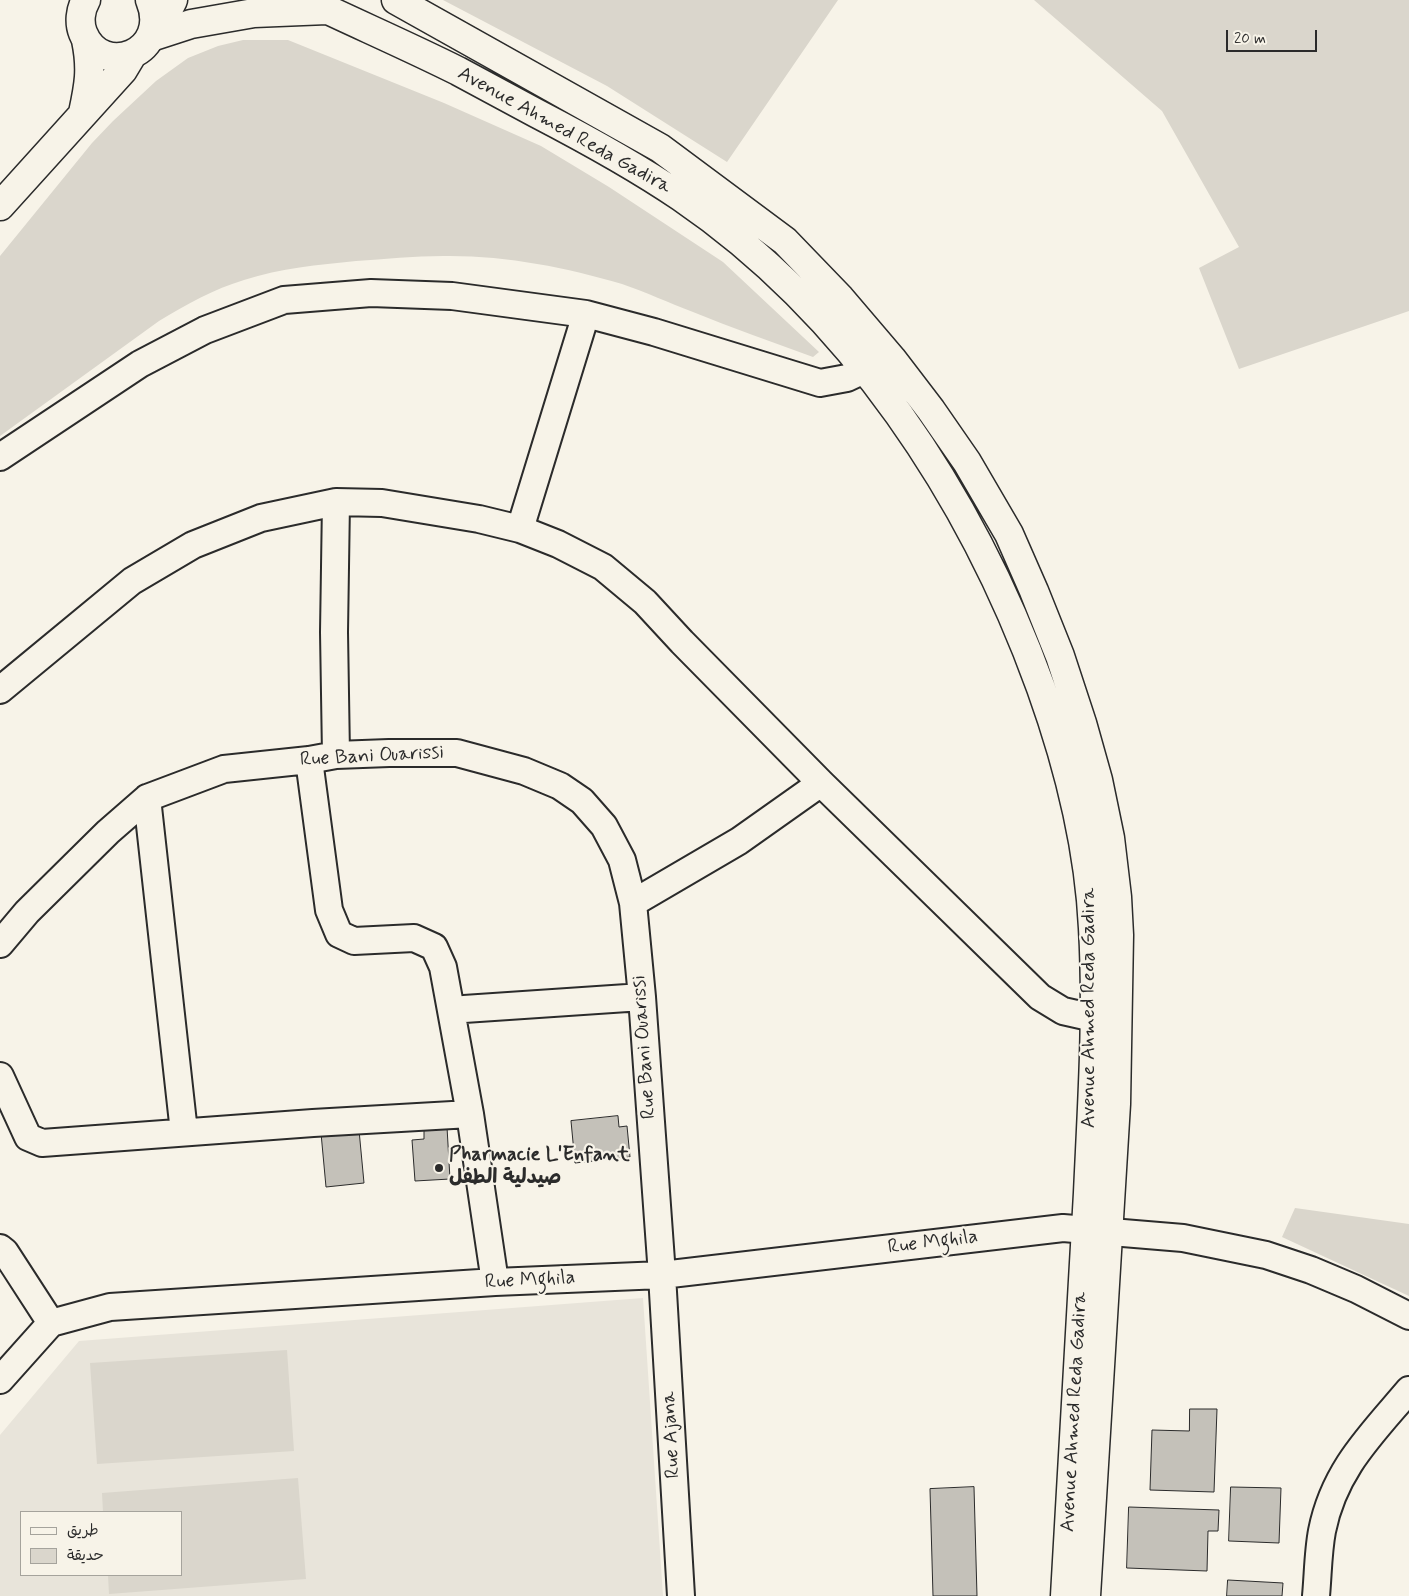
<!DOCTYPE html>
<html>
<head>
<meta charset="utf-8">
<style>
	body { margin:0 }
	#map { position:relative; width:1409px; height:1596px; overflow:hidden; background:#f7f3e8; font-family:Mynerve,"Playpen Sans Arabic",sans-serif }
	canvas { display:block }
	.legend { position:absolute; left:20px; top:1511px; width:162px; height:65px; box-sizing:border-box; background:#f7f3e8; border:1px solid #a5a39c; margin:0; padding:6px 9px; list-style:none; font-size:15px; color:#2b2b2b }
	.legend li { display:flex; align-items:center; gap:10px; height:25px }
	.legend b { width:25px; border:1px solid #a5a39c }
	.scale { position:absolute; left:1226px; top:30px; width:91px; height:22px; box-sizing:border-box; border:2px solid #2b2b2b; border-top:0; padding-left:6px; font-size:15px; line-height:18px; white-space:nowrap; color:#2b2b2b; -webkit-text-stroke:4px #f7f3e8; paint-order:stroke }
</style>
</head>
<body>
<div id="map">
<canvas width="1409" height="1596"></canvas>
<ul class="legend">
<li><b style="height:6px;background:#f7f3e8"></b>طريق</li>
<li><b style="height:14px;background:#dad6cc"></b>حديقة</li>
</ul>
<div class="scale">20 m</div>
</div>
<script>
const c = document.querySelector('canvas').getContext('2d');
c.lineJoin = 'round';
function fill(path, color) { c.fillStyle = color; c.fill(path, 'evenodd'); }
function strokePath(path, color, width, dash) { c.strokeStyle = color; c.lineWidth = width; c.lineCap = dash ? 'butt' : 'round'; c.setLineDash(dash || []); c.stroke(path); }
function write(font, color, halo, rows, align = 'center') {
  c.font = font + ' Mynerve,"Playpen Sans Arabic",sans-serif'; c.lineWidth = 4.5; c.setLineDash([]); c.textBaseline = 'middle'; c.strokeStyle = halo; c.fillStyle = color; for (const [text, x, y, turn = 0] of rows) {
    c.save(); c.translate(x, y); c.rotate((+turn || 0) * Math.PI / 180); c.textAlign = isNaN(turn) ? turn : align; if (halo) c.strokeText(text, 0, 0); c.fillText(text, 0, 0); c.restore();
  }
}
fill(new Path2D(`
	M643,1298L663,1596H0V1435L79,1341ZM21,1512H181V1575H21Z`), '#e8e4da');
fill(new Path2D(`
	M443,0H838L727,162L607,86Z
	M1034,0H1409V311L1239,369L1199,268L1239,247L1162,111Z
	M243,40H288L444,103L541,146L609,187L723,262L819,352L813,357C773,342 732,328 693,312C669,303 646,292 622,284C565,267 503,255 443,256C414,256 385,259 356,261C318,265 281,268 244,280C214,289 187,304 159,321L0,436V256L92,143L113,121L156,81L188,58L218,46Z
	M1295,1208L1409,1224V1296L1282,1237Z
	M287,1350L294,1451L97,1464L90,1363Z
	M298,1478L306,1579L109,1594L108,1575H181V1512H103L102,1493Z`), '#dad6cc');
const building = new Path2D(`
	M618,1116L619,1127L627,1126L630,1157L575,1163L571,1121Z
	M447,1127L450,1179L415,1181L412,1140L424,1139V1129Z
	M359,1130L364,1183L326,1187L321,1133Z
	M1190,1409H1217L1214,1492L1150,1490L1152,1430L1189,1431Z
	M974,1487L977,1596H933L930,1489Z
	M1231,1487L1281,1488L1279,1543L1229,1541Z
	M1129,1507L1219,1510L1218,1531H1208L1207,1571L1127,1568Z
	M1228,1580L1283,1583L1282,1596H1227Z`);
fill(building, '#c4c1b9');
strokePath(building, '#2b2b2b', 1);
const minor = new Path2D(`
	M0,457L140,364L205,330L284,300L371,293L452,296L586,314L654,332L820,383L847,378L864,370
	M520,529L586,314
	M0,690L132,581L193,545L261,518L336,502L382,503L479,519L520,529L558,544L603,567L645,602L682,642L821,783L1040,997L1063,1011L1094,1018
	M336,755L334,632L336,502
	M309,760L329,910L339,934L354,941L414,938L434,947L443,967L470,1114L495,1282
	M147,798L184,1132
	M633,903L739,841L821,783
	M0,944L27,912L108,832L147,798L224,769L309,760L336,755L389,753H457L524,771L560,786L582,801L604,826L622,860L633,903L642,997L662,1275L681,1596
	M452,1014L464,1009L642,997
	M0,1076L28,1137L42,1143L313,1123L470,1114
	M0,1248L5,1252L51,1323
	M0,1380L51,1323L110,1307L495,1282L662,1275L1063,1228L1183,1238L1266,1255L1311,1270L1356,1289L1409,1316
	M1316,1596C1318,1575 1318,1552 1322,1531C1334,1470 1371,1435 1409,1390`);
const tertiary = new Path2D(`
	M86,0C80,10 79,23 83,33C102,80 172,53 150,0
	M154,23L169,8L173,0
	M83,113C89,85 92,69 86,40
	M0,206L123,70L132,55`);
const secondary = new Path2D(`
	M307,0C357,24 408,46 458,71C484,85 510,99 536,113C586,139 634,165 681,197C851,313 972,497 1041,688C1069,766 1089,845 1093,928C1098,1016 1092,1105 1088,1193C1081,1328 1073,1462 1065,1596
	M396,0L660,148L785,241L840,298L892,359L931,410L967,462L1009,534L1034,591L1060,656L1082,723L1098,780L1110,838L1117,897L1119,935L1116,1104L1086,1596
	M151,37L191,24L254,13L327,10`);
strokePath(minor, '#2b2b2b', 30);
strokePath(tertiary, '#2b2b2b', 31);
strokePath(secondary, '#2b2b2b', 31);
strokePath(minor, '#f7f3e8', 26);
strokePath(tertiary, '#f7f3e8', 28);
strokePath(secondary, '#f7f3e8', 28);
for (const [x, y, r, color] of [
	[439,1168,5,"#2b2b2b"]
]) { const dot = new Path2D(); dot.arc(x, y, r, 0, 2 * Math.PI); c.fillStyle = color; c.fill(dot); strokePath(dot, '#f7f3e8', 2); }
write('20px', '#2b2b2b', '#f7f3e8', [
	["Avenue Ahmed Reda Gadira",564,131,29],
	["Rue Bani Ouarissi",372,757,-3],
	["Avenue Ahmed Reda Gadira",1090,1008,-90],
	["Rue Bani Ouarissi",645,1047,-94],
	["Rue Mghila",933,1243,-7],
	["Rue Mghila",530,1281,-3],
	["Avenue Ahmed Reda Gadira",1075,1412,-87],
	["Rue Ajana",672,1435,-93]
]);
write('bold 20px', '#2b2b2b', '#f7f3e8', [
	["Pharmacie L'Enfant",449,1156],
	["صيدلية الطفل",449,1179]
], 'left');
</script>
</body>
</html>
